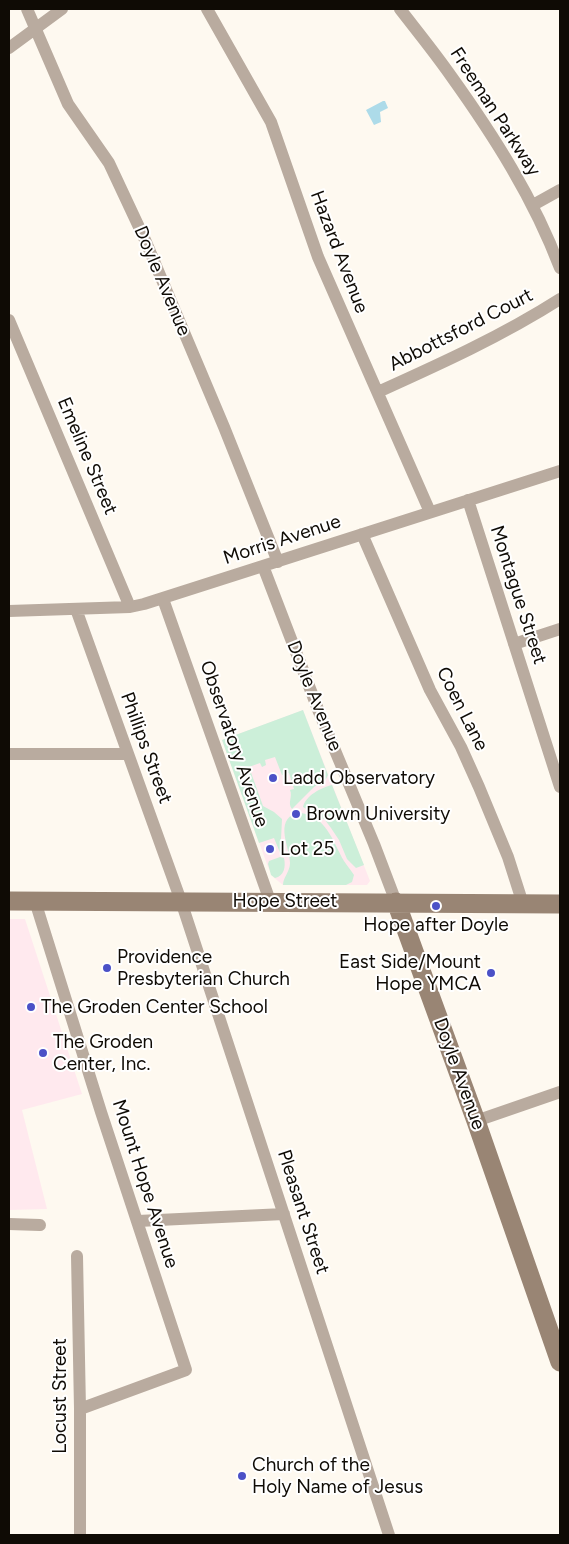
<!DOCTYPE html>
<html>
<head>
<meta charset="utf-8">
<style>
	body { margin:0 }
	#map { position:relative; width:569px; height:1544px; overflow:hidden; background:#fef9f0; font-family:Figtree,sans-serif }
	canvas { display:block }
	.frame { position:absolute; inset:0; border:10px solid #0f0b05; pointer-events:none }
</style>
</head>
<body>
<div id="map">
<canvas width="569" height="1544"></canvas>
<div class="frame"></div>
</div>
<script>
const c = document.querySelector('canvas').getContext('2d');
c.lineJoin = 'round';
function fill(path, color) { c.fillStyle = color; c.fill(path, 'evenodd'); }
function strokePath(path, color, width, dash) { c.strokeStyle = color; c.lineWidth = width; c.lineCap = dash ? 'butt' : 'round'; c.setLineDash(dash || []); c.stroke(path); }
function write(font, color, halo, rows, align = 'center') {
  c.font = font + ' Figtree,sans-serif'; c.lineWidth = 4; c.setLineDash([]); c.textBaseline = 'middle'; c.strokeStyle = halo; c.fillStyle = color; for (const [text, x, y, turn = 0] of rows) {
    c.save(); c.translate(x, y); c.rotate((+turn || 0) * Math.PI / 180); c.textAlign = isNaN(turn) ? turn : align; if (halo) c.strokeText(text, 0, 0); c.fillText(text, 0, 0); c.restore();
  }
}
fill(new Path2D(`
	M303,710L370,881L367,885H283L273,877L268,867L222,740Z
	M9,919H25L82,1094L22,1110L47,1209L9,1210Z`), '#ffe9ee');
fill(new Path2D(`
	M303,710L328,775L326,779L314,787L292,809C287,803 293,797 290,790L294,789L289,773L282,775L275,757L265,760L266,765L262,767L260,763L249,767L263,806L274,812L282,819L281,840L284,852L281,855L274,838L259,843L222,740Z
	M332,785L364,865L356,868L347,859L339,840L331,828L325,820L303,807C306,795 321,788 332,785Z
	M296,813C325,812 333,842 344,861C347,866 351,870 354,875L352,882L346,885H283C283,877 290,872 290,863C290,847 274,822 296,813Z
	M280,857L284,858C286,867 284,876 275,878L271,875L268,864L269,861Z`), '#ccefd9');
fill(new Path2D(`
	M383,101H385L388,108L380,112L381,122L374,125L366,110Z`), '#addbe9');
strokePath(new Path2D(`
	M27,9L68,104L109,163L146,242L224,427L278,562
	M207,9L271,122L318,257L430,512
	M400,9C417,31 435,53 451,76C494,136 534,199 560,268
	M9,48L62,9
	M533,205L560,190
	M9,320L130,607
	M378,392C440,364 502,336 560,299
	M468,500L560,787
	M362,534L430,690L461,747L479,787L508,857L523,904
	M263,566L319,712L374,844L396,902
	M163,599L270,901
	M76,609L181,901L389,1535
	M9,611L130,607L144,604L560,471
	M514,644L560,629
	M9,754H128
	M35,901L101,1112L186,1370L80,1409
	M476,1121L560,1092
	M138,1221L284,1214
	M9,1224L40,1225
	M77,1256L80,1409V1535`), '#b9ab9f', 12);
strokePath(new Path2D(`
	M9,901L560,904
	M396,902L476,1121L560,1362`), '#998574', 19);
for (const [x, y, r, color] of [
	[273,778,5,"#4b51c7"],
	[296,814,5,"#4b51c7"],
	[270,849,5,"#4b51c7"],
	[436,906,5,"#4b51c7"],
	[107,968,5,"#4b51c7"],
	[491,973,5,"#4b51c7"],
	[31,1007,5,"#4b51c7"],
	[43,1053,5,"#4b51c7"],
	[242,1476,5,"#4b51c7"]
]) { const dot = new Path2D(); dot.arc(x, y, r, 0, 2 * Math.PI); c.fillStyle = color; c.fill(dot); strokePath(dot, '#fff', 2); }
write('19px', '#0f0b05', '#fff', [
	["Freeman Parkway",495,112,57],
	["Hazard Avenue",339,252,69],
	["Doyle Avenue",162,281,67],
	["Abbottsford Court",461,330,-27],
	["Emeline Street",87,456,67],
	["Morris Avenue",282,540,-18],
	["Montague Street",518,595,72],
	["Doyle Avenue",314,696,68],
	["Coen Lane",462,709,63],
	["Observatory Avenue",234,744,71],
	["Phillips Street",146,748,70],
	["Hope Street",285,901],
	["Doyle Avenue",459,1074,70],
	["Mount Hope Avenue",145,1184,72],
	["Pleasant Street",303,1212,72],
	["Locust Street",60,1396,-90]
]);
write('19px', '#0f0b05', '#fff', [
	["Ladd Observatory",283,778],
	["Brown University",306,814],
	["Lot 25",280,849],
	["Hope after Doyle",436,925,"center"],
	["Providence",117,957],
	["Presbyterian Church",117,979],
	["East Side/Mount",481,962,"right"],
	["Hope YMCA",481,984,"right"],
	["The Groden Center School",41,1007],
	["The Groden",53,1042],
	["Center, Inc.",53,1064],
	["Church of the",252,1465],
	["Holy Name of Jesus",252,1487]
], 'left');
</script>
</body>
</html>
